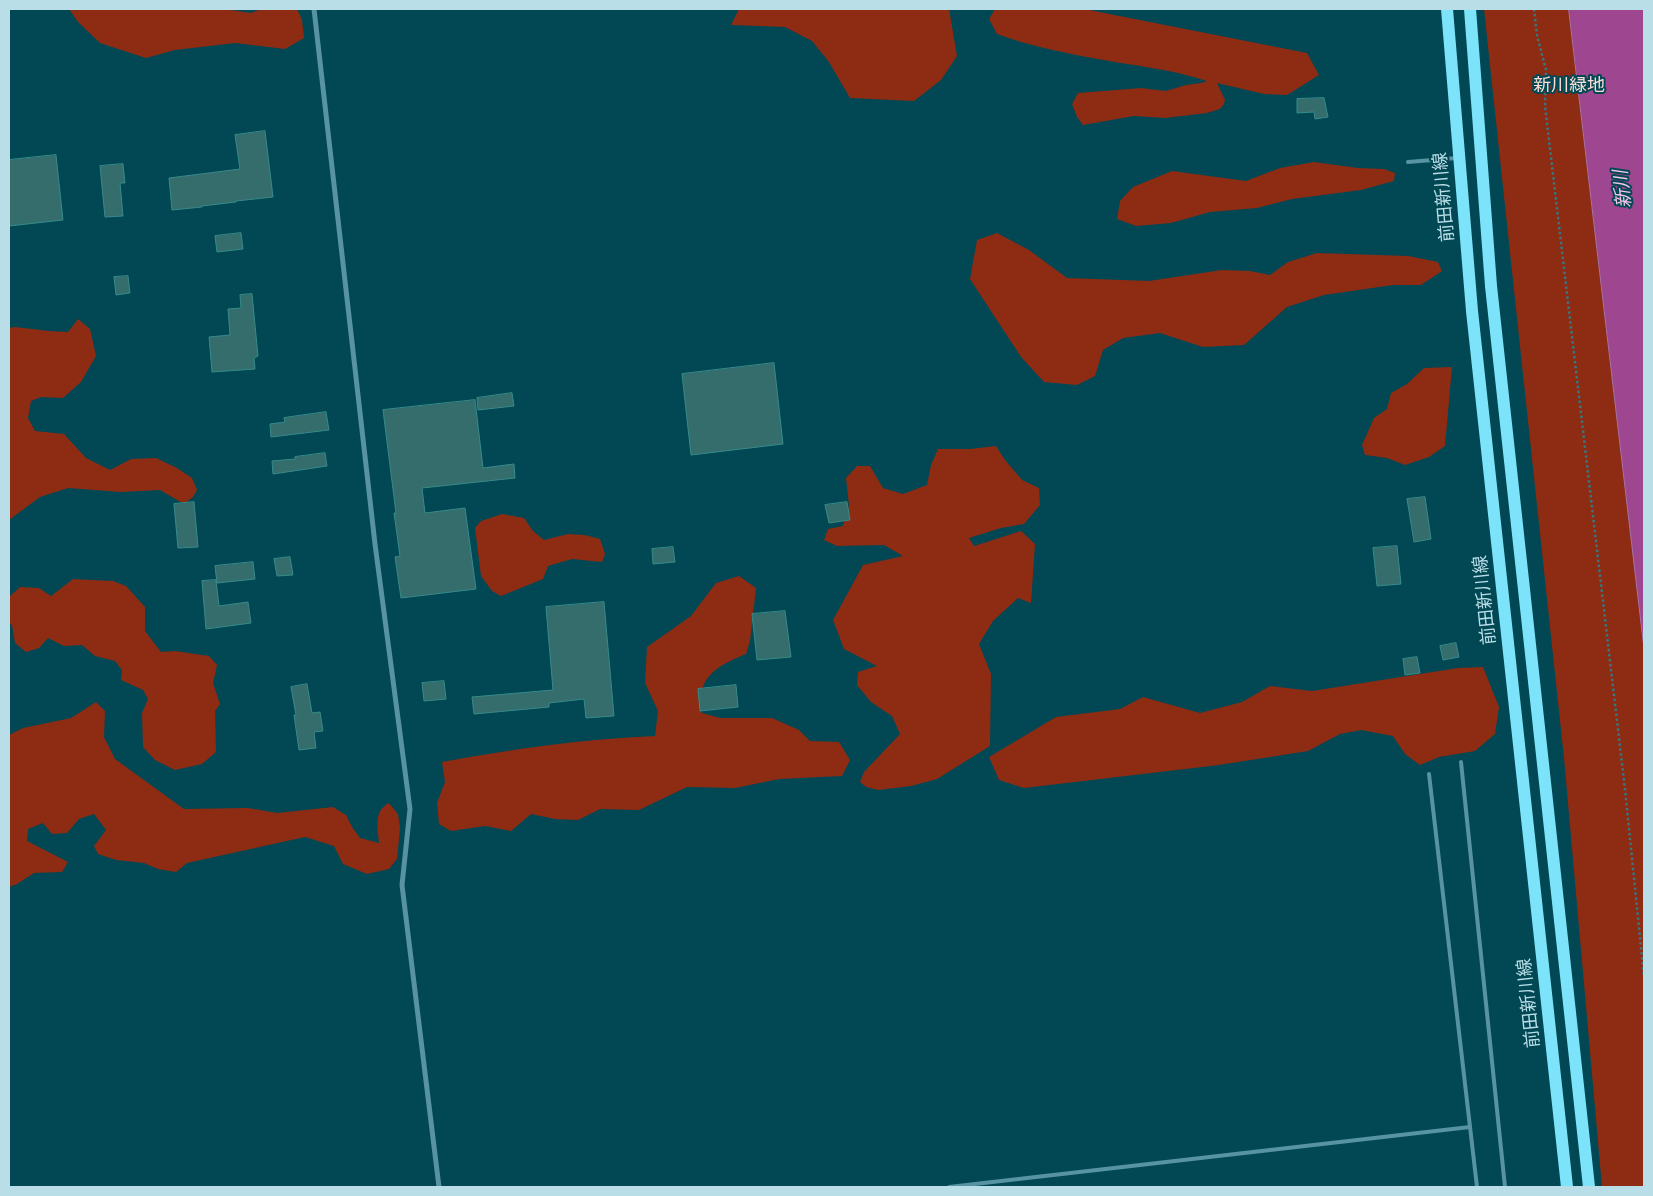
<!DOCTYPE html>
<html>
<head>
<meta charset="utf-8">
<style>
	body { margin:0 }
	#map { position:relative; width:1653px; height:1196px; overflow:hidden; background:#014854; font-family:Jost,sans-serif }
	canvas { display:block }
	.frame { position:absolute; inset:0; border:10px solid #b9dee7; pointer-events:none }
</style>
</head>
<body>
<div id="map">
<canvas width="1653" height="1196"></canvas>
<div class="frame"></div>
</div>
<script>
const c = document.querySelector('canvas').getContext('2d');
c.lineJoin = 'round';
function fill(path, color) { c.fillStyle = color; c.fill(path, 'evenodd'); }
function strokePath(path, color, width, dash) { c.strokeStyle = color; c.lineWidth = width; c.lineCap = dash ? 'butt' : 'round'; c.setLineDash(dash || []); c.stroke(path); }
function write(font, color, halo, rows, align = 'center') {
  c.font = font + ' Jost,"Noto Sans JP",sans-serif'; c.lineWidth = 4; c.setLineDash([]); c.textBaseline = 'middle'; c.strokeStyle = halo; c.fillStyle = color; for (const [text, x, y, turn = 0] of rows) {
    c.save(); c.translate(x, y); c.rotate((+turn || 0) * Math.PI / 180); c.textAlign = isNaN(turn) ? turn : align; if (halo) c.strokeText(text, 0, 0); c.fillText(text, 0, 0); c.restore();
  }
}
fill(new Path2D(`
	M69,9H202L204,10H231L251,13L261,9H297L302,20L304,38L285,49L235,43L175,50L146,58L100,43L78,22Z
	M739,9H949L957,56L941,80L914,101L850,98L829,62L812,41L785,27L731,25Z
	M995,9H1084L1307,53L1319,75L1287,95L1264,94L1217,83L1225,100L1224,104L1220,109L1207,113L1165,118L1134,116L1083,125L1077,117L1072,104L1078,93L1141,88L1166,91L1186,85L1201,83L1207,81C1171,69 1135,66 1098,59C1064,53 1030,46 997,34L989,19Z
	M1484,9H1644V1187H1602L1564,758Z
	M1314,162L1358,168L1384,169L1395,173L1394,181L1361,190L1292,199L1257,208L1210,212L1171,223L1136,226L1117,219L1120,201L1133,187L1172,171L1246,181L1280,168Z
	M997,233L1029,250L1067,278L1149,281L1222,270L1250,271L1270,275L1288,262L1317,253L1408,256L1438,262L1442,271L1421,285H1393L1324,295L1287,307L1244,345L1203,347L1160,333L1123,338L1103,350L1095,376L1077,385L1044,382L1021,357L970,279L977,240Z
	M78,319L90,329L96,356L81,382L63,398L41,397L31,401L28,418L35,431L64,434L86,458L110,470L131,459L156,458L177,468L192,478L197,490L193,497L184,504L160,490L121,492L68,488L40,497L9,520V328L15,327L49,331L68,332Z
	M1452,367L1445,446L1429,457L1405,465L1387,458L1365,455L1362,445L1374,418L1387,409L1391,393L1407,384L1424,368Z
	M996,446L1005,460L1022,480L1039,488L1040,505L1024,524L1001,528L969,538L974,546L1021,531L1035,544L1031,603L1018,598L993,621L979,644L991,674L990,746L937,779L911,786L878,790L866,787L860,782L864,772L900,734L892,716L871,702L857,685L858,672L877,666L844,649L833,620L863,565L903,556L884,545L837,546L824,540L828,529L843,526L849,505L846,478L857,466H870L883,488L903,494L927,485L931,465L938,449H970Z
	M502,514L524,518L533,531L544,540L568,534L585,535L600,539L605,554L602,562L572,559L548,566L543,579L501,596L492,591L481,576L475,528L481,521Z
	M739,576L756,588L750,641L746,654C729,661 707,670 702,690C700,697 702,706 702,713L720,718H772L799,730L810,741L839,742L850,760L842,776L779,779L735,788L687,787L639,810L600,809L578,820L555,819L531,814L511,831L485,826L451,831L439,824L437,803L445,782L442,762C512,749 584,739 655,736L658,711L645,683L647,647L691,616L716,583Z
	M73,579L113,581L126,586L145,607V631L161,652L175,651L209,656L217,665L213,683L220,704L215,711L216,752L202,764L175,770L155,760L143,747L142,713L148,699L143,690L121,680L122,670L115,661L95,656L82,645L64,646L48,638L39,648L26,652L15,643L12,625L9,623V597L20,587L39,588L51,596Z
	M1483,667L1499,707L1495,734L1475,751L1439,757L1420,765L1405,754L1393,736L1361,730L1340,734L1308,751L1219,765L1024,788L999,780L989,757L1056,717L1120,709L1143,697L1200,713L1242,702L1270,686L1312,691L1458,668Z
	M96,702L105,711L104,737L115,759L184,809L248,808L277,813L333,807L346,815L352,827L360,838L379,843C378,828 373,811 389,803L398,814L400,828L397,859L389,869L367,874L343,864L334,846L305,837L187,863L176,872L158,869L144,863L116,860L98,854L94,846L106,830L94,814L79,819L67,833L52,834L43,823L28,829L27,841L68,862L62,872L34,873L17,884L9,887V735L23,728L71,718Z`), '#8e2b13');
const water = new Path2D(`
	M1569,9H1644V648Z`);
fill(water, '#9e468f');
strokePath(water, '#a674a9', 1);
const building = new Path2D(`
	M1324,98L1328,117L1315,119L1314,112L1297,113V99Z
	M265,131L273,197L236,201V202L202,206V207L172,210L169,178L240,169L235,135Z
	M56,155L63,220L9,226V160Z
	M123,164L125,183H120L123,216L105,217L100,166Z
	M241,233L243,249L217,252L215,236Z
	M128,276L130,293L116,295L114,277Z
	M252,294L258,356L254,358L255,369L212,372L209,337L230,335L228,309L241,308L240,295Z
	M774,363L783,444L691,455L682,374Z
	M512,393L514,406L478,410L477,398Z
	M475,400L483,468L514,464L515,478L422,488L425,513L465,508L476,589L401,598L395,557L400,556L394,513H396L383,410Z
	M326,412L329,430L271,437L270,424L285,422L284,418Z
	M325,453L327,466L273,474L272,461L295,459V457Z
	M1425,497L1431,539L1414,542L1407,499Z
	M194,502L198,547L178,548L174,504Z
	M847,502L850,520L829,523L825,505Z
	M1397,546L1401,584L1377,586L1373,548Z
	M673,547L675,562L653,564L652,549Z
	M290,557L293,575L277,576L274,559Z
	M253,562L255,579L217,583L215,566Z
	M216,580L219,606L248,602L251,623L206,629L202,581Z
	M604,602L614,716L586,718L584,699L549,703V707L474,714L472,697L553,690L546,607Z
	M785,611L791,657L757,660L752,614Z
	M1456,643L1459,657L1443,660L1440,646Z
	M1417,657L1420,673L1405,675L1403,659Z
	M444,681L446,699L424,701L422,683Z
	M307,684L312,713L320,712L323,731L314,732L316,748L299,750L294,715H296L291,687Z
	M736,685L738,707L700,711L698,689Z`);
fill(building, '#356d6c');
strokePath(building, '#368b8a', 1);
strokePath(new Path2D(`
	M1534,9L1537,35L1546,70L1545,106L1625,789L1644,977`), '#397681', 2.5, [2.5, 2.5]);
strokePath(new Path2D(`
	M1408,162L1457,158
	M1461,762L1505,1187
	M1429,774L1477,1187
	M949,1187L1470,1127`), '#5793a2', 4);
strokePath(new Path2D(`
	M314,9L375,544L410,809L402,885L439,1187`), '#5793a2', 5);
strokePath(new Path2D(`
	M1447,9L1472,311L1567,1187
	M1470,9L1491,286L1589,1187`), '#7ce3fa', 12);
write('18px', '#fbddd5', '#014854', [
	["新川緑地",1569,87]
]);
write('18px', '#b9dee7', '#014854', [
	["前田新川線",1445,197,-95],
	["前田新川線",1486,600,-96],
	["前田新川線",1530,1003,-96]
]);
write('italic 19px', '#f3c4e8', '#014854', [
	["新川",1624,189,-96]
]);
</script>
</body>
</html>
